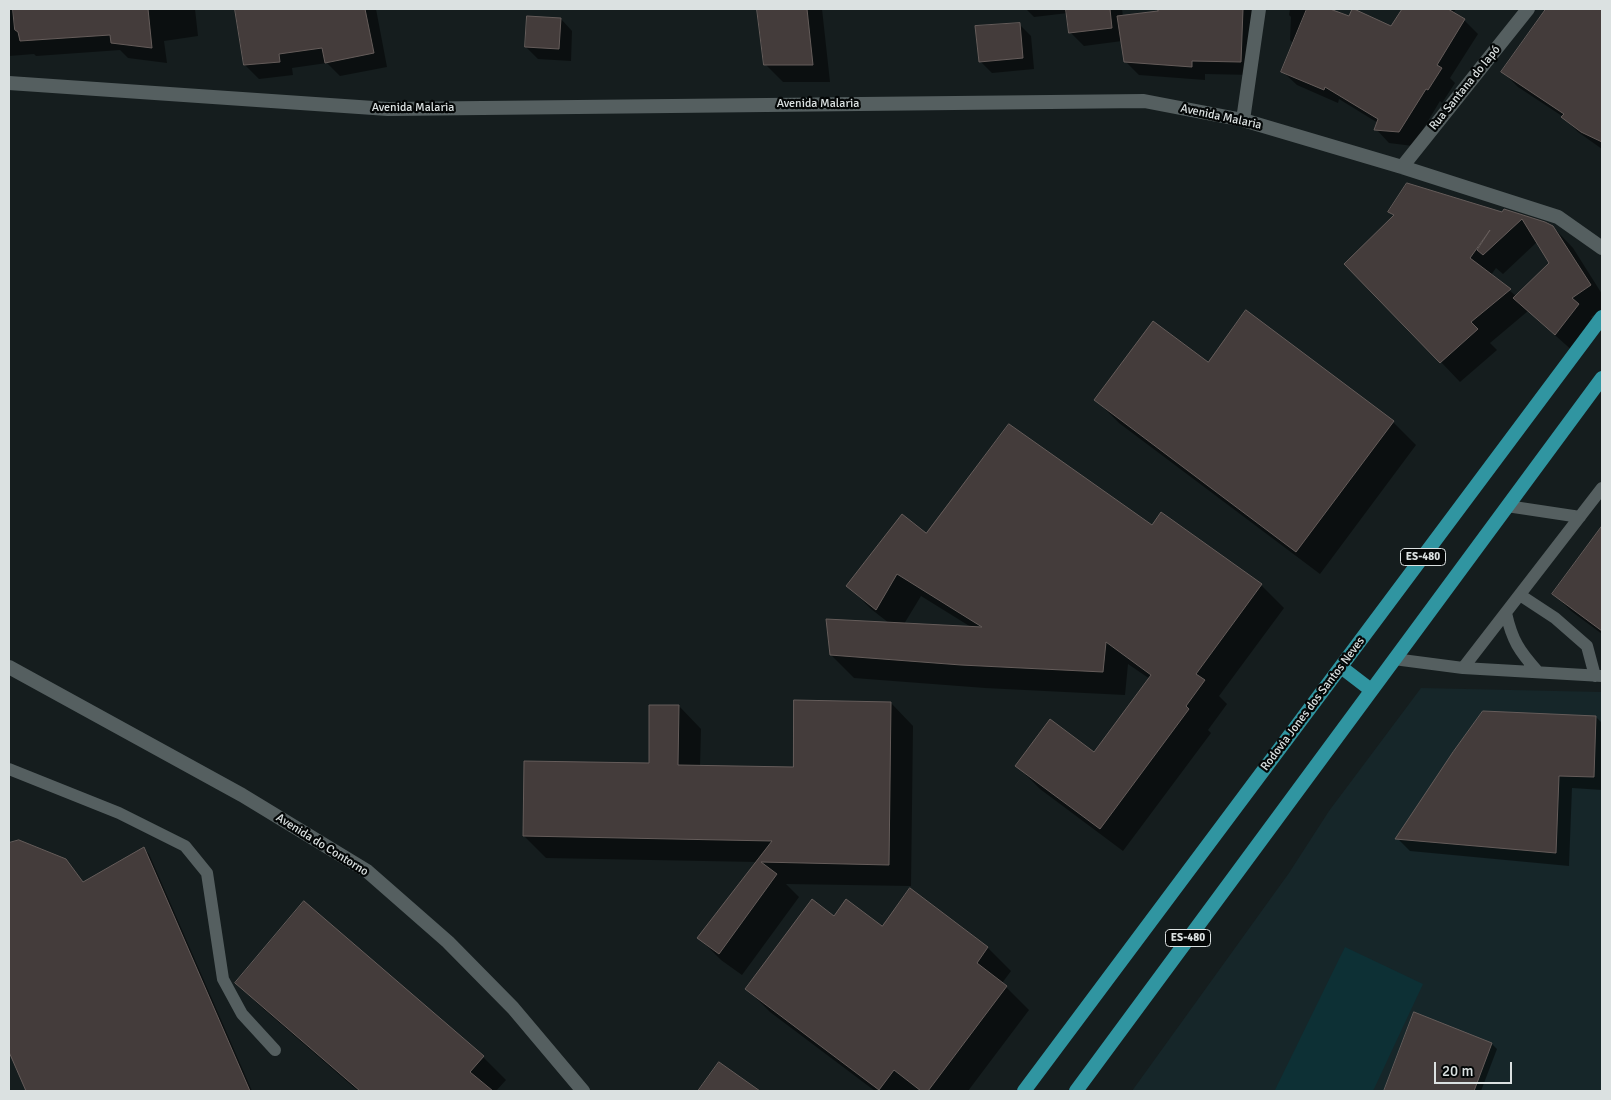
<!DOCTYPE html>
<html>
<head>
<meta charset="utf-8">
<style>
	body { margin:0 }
	#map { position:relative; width:1611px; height:1100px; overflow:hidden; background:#151d1e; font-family:Signika,sans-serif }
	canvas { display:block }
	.frame { position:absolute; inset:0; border:10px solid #dbe1e1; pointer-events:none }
	.scale { position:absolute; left:1434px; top:1062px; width:78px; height:22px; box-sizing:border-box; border:2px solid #dbe1e1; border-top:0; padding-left:6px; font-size:15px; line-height:18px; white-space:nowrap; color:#dbe1e1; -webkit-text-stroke:4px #040707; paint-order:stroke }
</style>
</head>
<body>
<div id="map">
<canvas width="1611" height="1100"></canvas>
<div class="frame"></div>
<div class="scale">20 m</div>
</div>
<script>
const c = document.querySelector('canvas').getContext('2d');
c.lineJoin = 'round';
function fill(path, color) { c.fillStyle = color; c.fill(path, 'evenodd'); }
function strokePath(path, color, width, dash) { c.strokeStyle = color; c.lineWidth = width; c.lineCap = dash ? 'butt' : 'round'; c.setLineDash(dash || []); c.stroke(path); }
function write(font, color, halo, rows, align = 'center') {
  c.font = font + ' Signika,sans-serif'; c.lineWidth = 4.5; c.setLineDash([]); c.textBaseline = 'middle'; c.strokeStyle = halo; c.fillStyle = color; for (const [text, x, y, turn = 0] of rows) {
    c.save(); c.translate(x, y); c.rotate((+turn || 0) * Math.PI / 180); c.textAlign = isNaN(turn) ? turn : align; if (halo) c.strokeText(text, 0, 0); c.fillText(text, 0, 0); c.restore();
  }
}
fill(new Path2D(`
	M1421,688L1602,692V1091H1132L1289,873L1329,811Z`), '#162629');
fill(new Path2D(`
	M1345,947L1423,984L1373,1091L1275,1090Z`), '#0d3035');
fill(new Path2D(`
	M9,9H195L198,36L164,41L167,63L128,58L120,50L36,56L34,54L9,56Z
	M237,9H376L387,67L340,76L327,63L292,68L293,75L259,79L245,65Z
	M759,9H822L830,82H783L765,64Z
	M1026,9H1122L1123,17L1159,12V9H1257L1254,75L1205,74V80L1139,75L1126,62L1122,41L1084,46L1070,32L1068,13L1034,17Z
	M1290,9H1326L1349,18L1392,28L1403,9H1456L1453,13L1464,20L1478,34L1450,78L1455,83L1442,103L1440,101L1413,146L1389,143L1376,129L1378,123L1339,99L1338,103L1297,85L1283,72L1294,44L1290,40L1291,17L1289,15Z
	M1548,9H1602V149L1578,132L1562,116L1518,87L1503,72Z
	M561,19L572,31L571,61L538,59L526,47Z
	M1019,24L1031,36L1034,69L992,73L980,61Z
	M1408,185L1553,227L1573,248L1602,294V310L1591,317L1598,325L1575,353L1528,311L1490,343L1497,350L1460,382L1441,362L1395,216L1390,212ZM1537,242L1551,263L1516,296L1491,275L1496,268L1503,274Z
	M1247,312L1393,422L1416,445L1320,574L1119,423L1096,400L1208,364Z
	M1152,527L1261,585L1284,608L1219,696L1227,704L1208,730L1211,733L1123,851L1040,789L1017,766L1095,753L1150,679L1128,664L1125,695L985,688L854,678L831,655L889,623L871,609L848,586L926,535ZM921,596L971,627L904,624Z
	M1602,528V634L1571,611L1553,593Z
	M891,703L913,726L911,886L786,884L799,897L742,975L721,960L699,938L757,862L546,858L524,836L650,764L679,706L701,729L700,767L794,768Z
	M1596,717L1602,723V790L1572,788L1569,866L1410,851L1397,838Z
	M19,841L66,860L84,883L144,849L149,854L252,1091H28L9,1049V912L19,908L9,891V844Z
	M910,890L988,948L1011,971L1002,983L1029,1010L968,1091H875L770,1012L747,989L882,927Z
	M236,982L483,1057L506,1080L496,1091H358L259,1005Z
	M1414,1014L1492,1044L1497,1049L1481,1091H1385Z
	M720,1064L757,1091H700Z`), '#0007');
const building = new Path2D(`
	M13,9H148L152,48L111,43L110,35L20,41L18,32L15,30Z
	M235,9H365L374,53L325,63L322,48L279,54L280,62L244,65Z
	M757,9H807L813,65H764Z
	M1066,9H1110L1112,28L1069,33Z
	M1157,9H1243L1241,62L1192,61V67L1124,62L1117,16L1158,11Z
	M1307,9H1330L1349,16L1352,9H1354L1391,26L1402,9H1448L1465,19L1437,65L1442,68L1428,90L1426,89L1399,132L1374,130L1378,119L1325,87L1324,90L1281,72Z
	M1546,9H1602V142L1581,132L1561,117L1564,114L1501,72Z
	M527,16L561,18L559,49L525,47Z
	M1020,23L1023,58L979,62L975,26Z
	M1407,183L1502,212L1504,209L1545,222L1553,226L1591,285L1572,298L1579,304L1555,335L1513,298L1549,263L1522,219L1483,255L1477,250L1490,230L1470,258L1511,289L1471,322L1478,329L1440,363L1344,264L1394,215L1388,212Z
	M1246,310L1394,421L1296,552L1094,400L1153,321L1208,362Z
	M1009,424L1152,525L1161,512L1262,584L1196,674L1205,680L1186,706L1189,709L1100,829L1015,766L1050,719L1094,752L1151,675L1106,642L1103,672L961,665L830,655L826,619L982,627L897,574L876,610L846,586L902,514L926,533Z
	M1602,526V631L1552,594Z
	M794,700L891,702L889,865L761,862L777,874L719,954L697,938L772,841L523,836L524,761L649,763V705H679L678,765L793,767Z
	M1483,711L1596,716L1594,777L1559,776L1556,853L1395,839L1453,752Z
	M19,840L66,859L83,882L144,847L250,1091H26L9,1052V843Z
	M910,888L988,947L977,963L1007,986L928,1091H921L894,1070L879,1090L745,989L812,899L834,916L846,899L882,926Z
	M304,901L484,1056L470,1072L493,1091H360L235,983Z
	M1414,1012L1492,1043L1474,1091H1384Z
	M719,1062L760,1091H698Z`);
fill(building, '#443c3b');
strokePath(building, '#655c5a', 1);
strokePath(new Path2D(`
	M1507,506L1580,517
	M1520,595L1555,618L1587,646L1595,676
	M1506,613C1512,640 1519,651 1538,672
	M1394,659L1463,668L1602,488
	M1463,668L1602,676
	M9,769L119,813L185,846L207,873L223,979L242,1014L275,1050`), '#555f60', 12);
strokePath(new Path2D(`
	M9,83L388,109L1144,101L1243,120L1402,167L1558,217L1602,248
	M1243,120L1259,9
	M1402,167L1528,9`), '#555f60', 14);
strokePath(new Path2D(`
	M9,667L242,795L367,871L448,942L513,1008L583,1091`), '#555f60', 14);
strokePath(new Path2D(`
	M1341,667L1371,690
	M1024,1091L1602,317
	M1076,1091L1602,378`), '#3095a1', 14);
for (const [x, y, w] of [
	[1423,557,45],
	[1188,938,45]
]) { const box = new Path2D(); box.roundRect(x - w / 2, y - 8.5, w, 17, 4); c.fillStyle = '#040707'; c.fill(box); strokePath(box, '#dbe1e1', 1); }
write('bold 11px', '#dbe1e1', null, [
	["ES-480",1423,557],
	["ES-480",1188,938]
]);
write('12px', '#dbe1e1', '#040707', [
	["Rua Santana do Iapó",1465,88,-51],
	["Avenida Malaria",818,104],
	["Avenida Malaria",413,108],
	["Avenida Malaria",1221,117,12],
	["Rodovia Jones dos Santos Neves",1313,704,-53],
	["Avenida do Contorno",322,845,32]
]);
</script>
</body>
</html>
